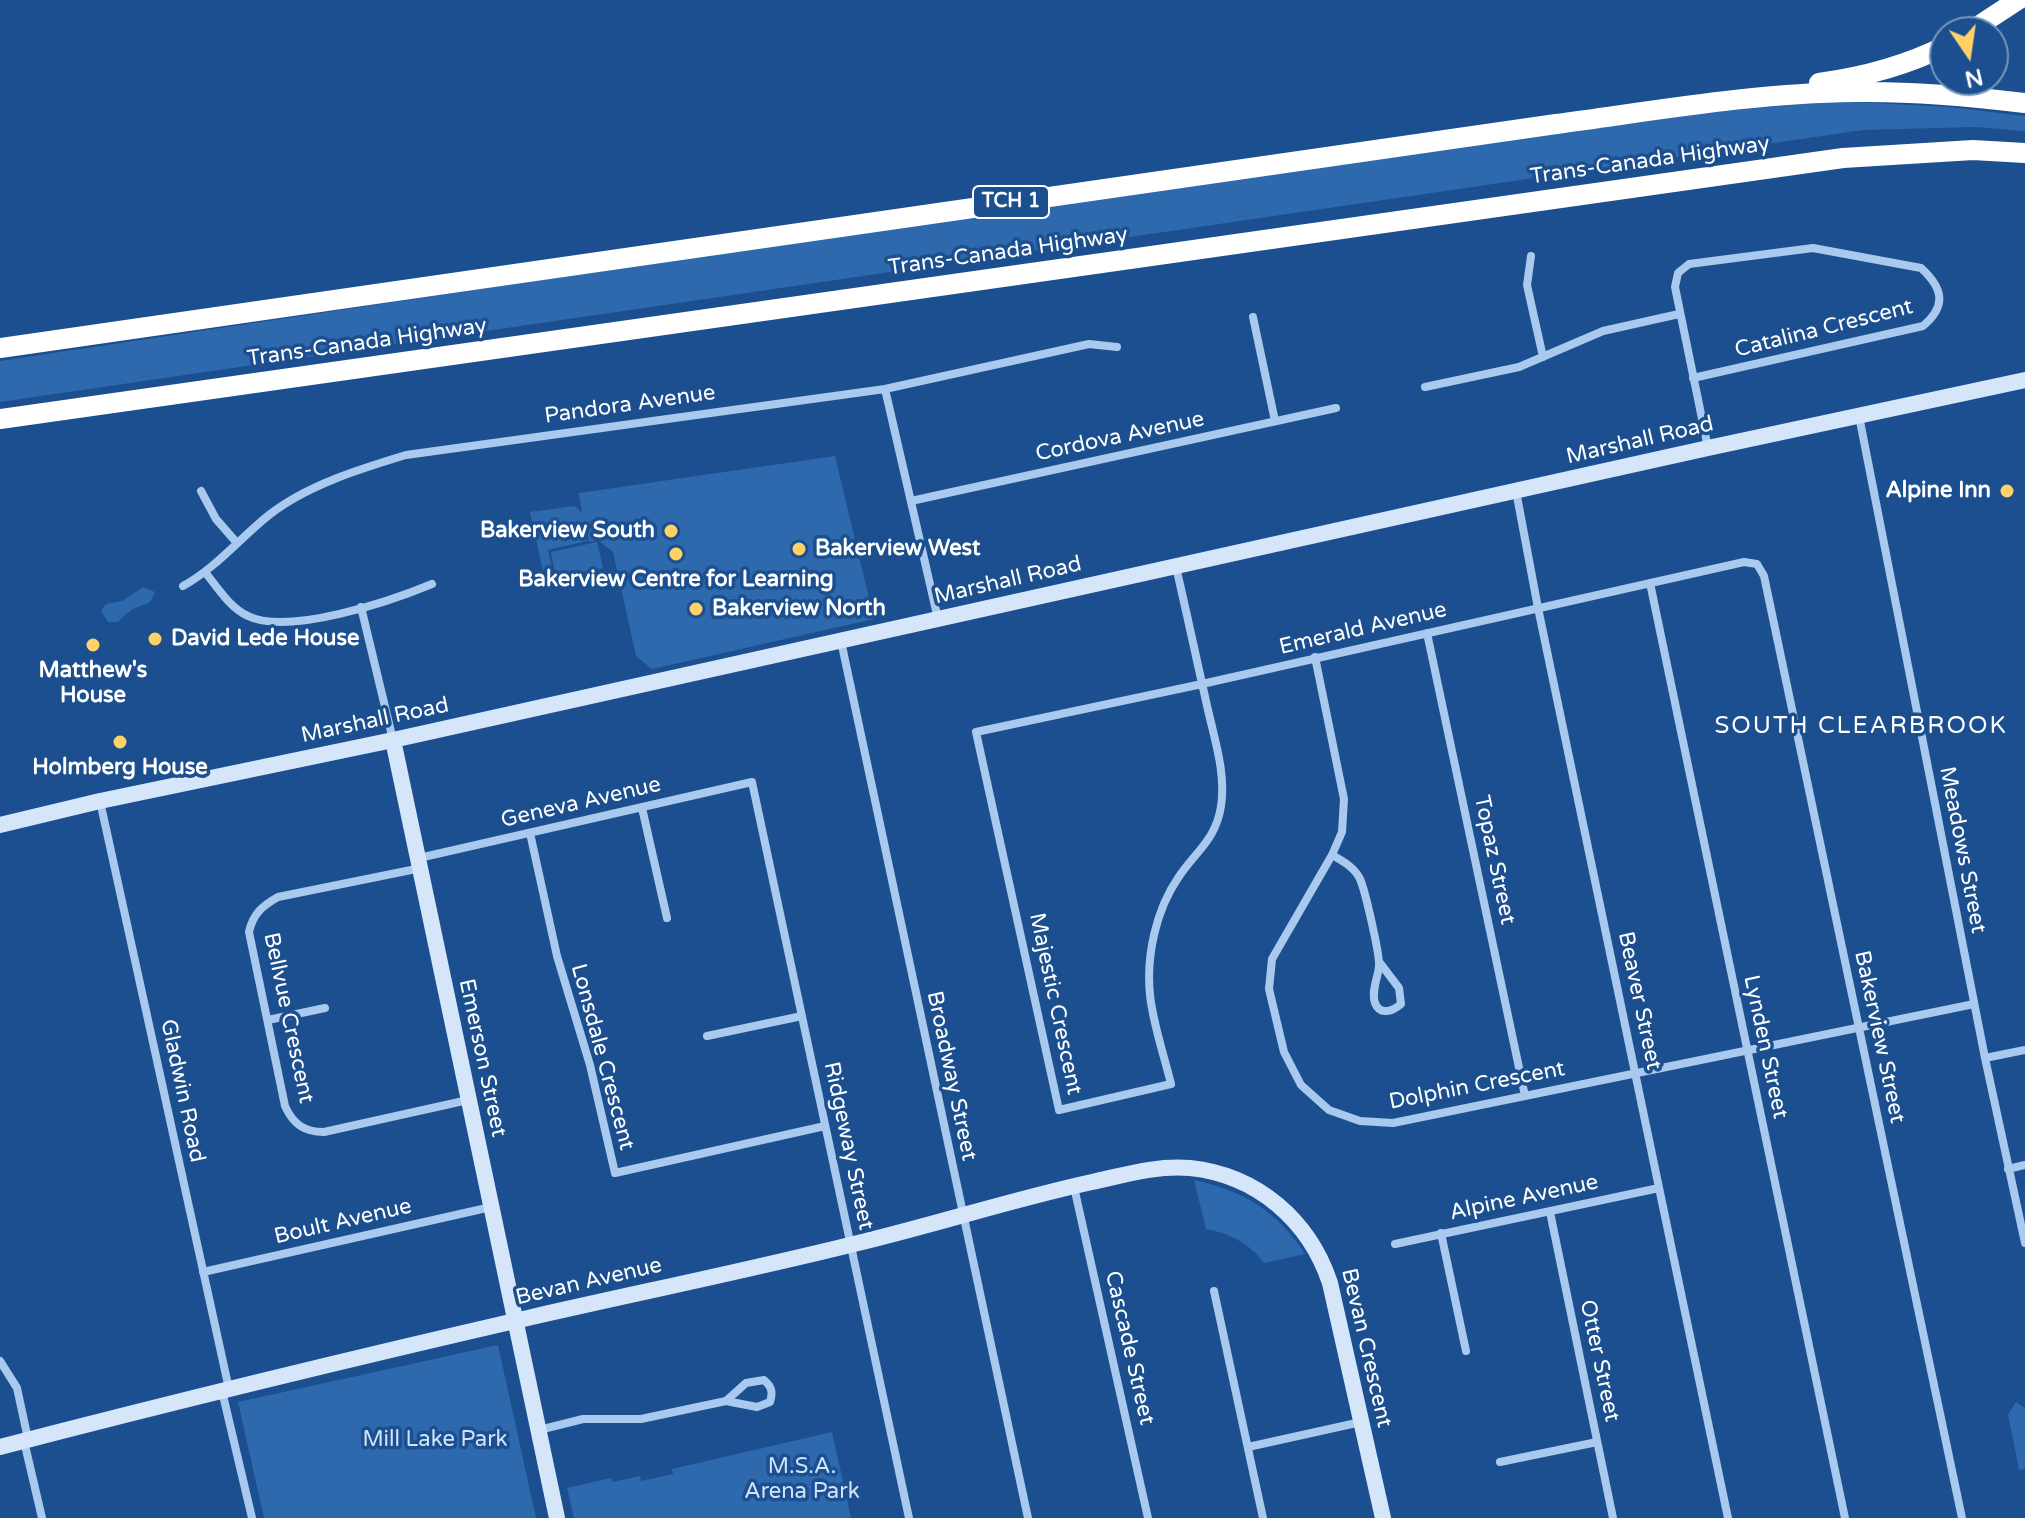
<!DOCTYPE html>
<html>
<head>
<meta charset="utf-8">
<style>
	body { margin:0 }
	#map { position:relative; width:2025px; height:1518px; overflow:hidden; background:#1b4f8f; font-family:"Varela Round",sans-serif }
	canvas { display:block }
	.north { position:absolute; left:1929px; top:16px; width:80px; height:80px; box-sizing:border-box; background:#1b4f8f; border:2px solid #7695bc; border-radius:50%; rotate:167deg; font-size:22px; font-weight:700; line-height:32px; text-align:center; color:#fff }
	.north::after { content:''; display:block; margin:auto; width:28px; height:36px; background:#ffd166; clip-path:polygon(50% 0,100% 100%,50% 72%,0 100%) }
</style>
</head>
<body>
<div id="map">
<canvas width="2025" height="1518"></canvas>
<div class="north">N</div>
</div>
<script>
const c = document.querySelector('canvas').getContext('2d');
c.lineJoin = 'round';
function fill(path, color) { c.fillStyle = color; c.fill(path, 'evenodd'); }
function strokePath(path, color, width, dash) { c.strokeStyle = color; c.lineWidth = width; c.lineCap = dash ? 'butt' : 'round'; c.setLineDash(dash || []); c.stroke(path); }
function write(font, color, halo, rows, align = 'center') {
  c.font = font + ' "Varela Round",sans-serif'; c.lineWidth = 7; c.setLineDash([]); c.textBaseline = 'middle'; c.strokeStyle = halo; c.fillStyle = color; for (const [text, x, y, turn = 0] of rows) {
    c.save(); c.translate(x, y); c.rotate((+turn || 0) * Math.PI / 180); c.textAlign = isNaN(turn) ? turn : align; if (halo) c.strokeText(text, 0, 0); c.fillText(text, 0, 0); c.restore();
  }
}
fill(new Path2D(`
	M1835,101L1949,107L2025,116V131L1976,127L1863,130L0,402V361L1016,209L1681,115Z
	M835,456L874,619L652,669L636,656L613,552L598,540L589,542L586,527L587,541L548,550L555,581L546,584L530,512L575,506L582,513L579,493Z
	M597,542L603,568L556,578L551,552Z
	M143,587L155,592L150,602L131,610L118,622H108L101,611L106,604L122,601Z
	M1194,1180C1245,1192 1276,1210 1305,1254L1264,1263C1249,1243 1231,1234 1206,1229Z
	M498,1345L536,1518H264L238,1402Z
	M2016,1402L2025,1408V1469L2019,1470L2008,1414Z
	M832,1432L851,1518H574L567,1488L611,1478L612,1482L640,1476L641,1481L673,1474L672,1469Z`), '#2e69ad');
strokePath(new Path2D(`
	M1531,256L1527,285L1543,357
	M1253,317L1275,421
	M1693,378L1923,326C1947,306 1943,288 1921,268L1813,248L1689,264L1678,273L1675,287L1708,448
	M1425,387L1519,367L1603,331L1679,314
	M885,389L938,619
	M1859,416L1985,1058L2025,1243
	M201,491L216,519L237,543
	M1516,491L1538,608L1728,1518
	M911,501L1336,408
	M1176,567C1187,614 1197,662 1208,710C1215,741 1226,774 1221,806C1216,840 1195,852 1178,878C1156,910 1146,956 1150,995C1153,1024 1164,1055 1171,1084L1059,1110L976,732L1202,684L1744,562L1757,564L1764,576L1962,1518
	M205,572C217,587 230,608 248,616C288,636 391,601 432,584
	M1650,583L1845,1518
	M183,586C216,568 240,538 269,515C307,485 360,469 406,455L885,389L1089,344L1117,347
	M361,607L393,740
	M1427,633L1525,1096
	M841,641L1028,1518
	M1315,657L1344,799L1342,832L1332,855L1272,959L1269,989L1284,1052L1301,1085L1329,1110L1360,1121L1393,1123L1974,1004
	M100,801L229,1389
	M642,808L667,918
	M530,833L557,956L590,1065L615,1173L825,1126
	M1332,855C1343,861 1355,868 1360,879C1365,890 1380,955 1379,966C1378,978 1371,991 1375,1003C1380,1016 1393,1011 1401,1004L1399,988L1380,963
	M419,858L752,782L909,1518
	M421,868L278,897C262,906 253,914 249,932L285,1106C293,1124 304,1132 324,1132L468,1100
	M268,1020L325,1008
	M707,1036L802,1016
	M1985,1058L2025,1050
	M2008,1169L2025,1165
	M1074,1187L1148,1518
	M1550,1212L1613,1518
	M1441,1233L1466,1351
	M1395,1244L1659,1188
	M203,1272L491,1207
	M1214,1291L1263,1518
	M0,1361L17,1388L28,1439
	M222,1391L252,1518
	M539,1430L583,1419H641L726,1401L757,1407L770,1402C773,1392 772,1387 764,1380L746,1383L726,1401
	M24,1441L42,1518
	M1248,1447L1361,1422
	M1500,1462L1597,1442`), '#a9c9ee', 8);
strokePath(new Path2D(`
	M393,740L557,1518
	M0,825L100,801L393,740L1708,448L2025,380
	M0,1447C177,1401 354,1358 532,1317C641,1292 750,1270 858,1243C937,1224 1014,1199 1092,1182C1124,1175 1157,1165 1190,1168C1257,1175 1309,1220 1330,1283L1383,1518`), '#d6e6fa', 16);
strokePath(new Path2D(`
	M1969,32L2018,0
	M1819,83C1863,77 1905,66 1945,46
	M0,348L1556,124C1654,111 1754,93 1854,92C1911,91 1968,96 2025,103
	M0,419L1843,158L1973,150L2025,153`), '#fff', 20);
for (const [x, y, r, color] of [
	[2007,491,8,"#ffd166"],
	[671,531,8,"#ffd166"],
	[799,549,8,"#ffd166"],
	[676,554,8,"#ffd166"],
	[696,609,8,"#ffd166"],
	[155,639,8,"#ffd166"],
	[93,645,8,"#ffd166"],
	[120,742,8,"#ffd166"]
]) { const dot = new Path2D(); dot.arc(x, y, r, 0, 2 * Math.PI); c.fillStyle = color; c.fill(dot); strokePath(dot, '#1b4f8f', 3); }
for (const [x, y, w] of [
	[1011,202,76]
]) { const box = new Path2D(); box.roundRect(x - w / 2, y - 16, w, 32, 6); c.fillStyle = '#1b4f8f'; c.fill(box); strokePath(box, '#fff', 2); }
write('bold 20px', '#fff', null, [
	["TCH 1",1011,202]
]);
write('22px', '#fff', '#1b4f8f', [
	["Trans-Canada Highway",1650,161,-8],
	["Trans-Canada Highway",1008,252,-8],
	["Catalina Crescent",1824,329,-14],
	["Trans-Canada Highway",367,343,-8],
	["Pandora Avenue",630,405,-8],
	["Cordova Avenue",1120,437,-12],
	["Marshall Road",1640,441,-13],
	["Marshall Road",1008,581,-13],
	["Emerald Avenue",1363,629,-13],
	["Marshall Road",375,721,-12],
	["Geneva Avenue",581,803,-13],
	["Meadows Street",1962,850,79],
	["Topaz Street",1494,860,78],
	["Beaver Street",1639,1001,78],
	["Majestic Crescent",1055,1004,78],
	["Bellvue Crescent",288,1018,78],
	["Bakerview Street",1879,1037,78],
	["Lynden Street",1765,1047,78],
	["Lonsdale Crescent",602,1057,75],
	["Emerson Street",482,1058,78],
	["Broadway Street",951,1076,78],
	["Dolphin Crescent",1477,1086,-11],
	["Gladwin Road",182,1091,78],
	["Ridgeway Street",848,1146,78],
	["Alpine Avenue",1524,1198,-12],
	["Boult Avenue",343,1222,-13],
	["Bevan Avenue",589,1282,-13],
	["Cascade Street",1129,1348,77],
	["Bevan Crescent",1366,1348,77],
	["Otter Street",1599,1361,78]
]);
write('bold 22px', '#fff', '#1b4f8f', [
	["Alpine Inn",1991,491,"right"],
	["Bakerview South",655,531,"right"],
	["Bakerview West",815,549],
	["Bakerview Centre for Learning",676,580,"center"],
	["Bakerview North",712,609],
	["David Lede House",171,639],
	["Matthew's",93,671,"center"],
	["House",93,696,"center"],
	["Holmberg House",120,768,"center"]
], 'left');
write('22px', '#cfe3fa', '#1b4f8f', [
	["Mill Lake Park",435,1440],
	["M.S.A.",802,1467],
	["Arena Park",802,1492]
]);
c.letterSpacing = '2px';
write('24px', '#fff', '#1b4f8f', [
	["SOUTH CLEARBROOK",1861,727]
]);
c.letterSpacing = '0px';
</script>
</body>
</html>
